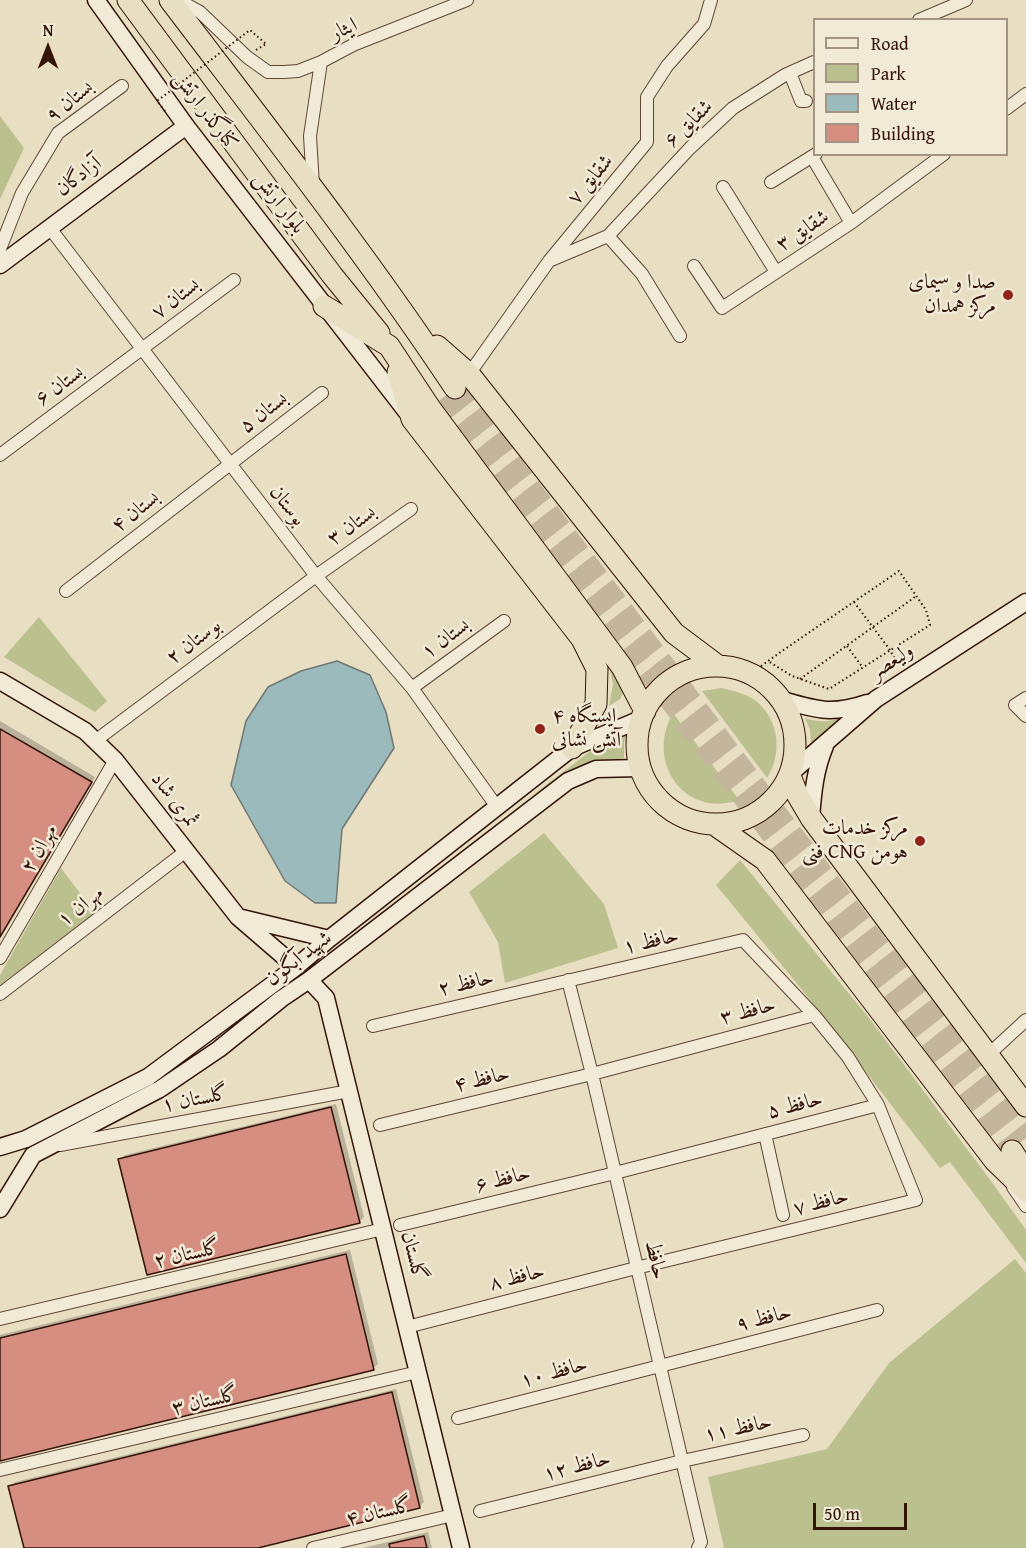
<!DOCTYPE html>
<html>
<head>
<meta charset="utf-8">
<style>
	body { margin:0 }
	#map { position:relative; width:1026px; height:1548px; overflow:hidden; background:#e8dec1; font-family:"Gentium Book Plus",serif }
	canvas { display:block }
	.legend { position:absolute; left:813px; top:18px; width:195px; height:138px; box-sizing:border-box; background:#f0ead7; border:2px solid #a49484; margin:0; padding:8px 10px; list-style:none; font-size:18px; color:#331407 }
	.legend li { display:flex; align-items:center; gap:12px; height:30px }
	.legend b { width:30px; border:2px solid #a49484 }
	.north { position:absolute; left:18px; top:18px; width:60px; height:60px; -webkit-text-stroke:4px #f0ead7; paint-order:stroke; rotate:0deg; font-size:16px; font-weight:700; line-height:24px; text-align:center; color:#331407 }
	.north::after { content:''; display:block; margin:auto; width:21px; height:27px; background:#331407; clip-path:polygon(50% 0,100% 100%,50% 72%,0 100%) }
	.scale { position:absolute; left:813px; top:1503px; width:94px; height:27px; box-sizing:border-box; border:3px solid #331407; border-top:0; padding-left:8px; font-size:18px; line-height:21px; white-space:nowrap; color:#331407; -webkit-text-stroke:4px #f0ead7; paint-order:stroke }
</style>
</head>
<body>
<div id="map">
<canvas width="1026" height="1548"></canvas>
<ul class="legend">
<li><b style="height:8px;background:#f0ead7"></b>Road</li>
<li><b style="height:16px;background:#bbc08f"></b>Park</li>
<li><b style="height:16px;background:#9ababc"></b>Water</li>
<li><b style="height:16px;background:#d68e81"></b>Building</li>
</ul>
<div class="north">N</div>
<div class="scale">50 m</div>
</div>
<script>
const c = document.querySelector('canvas').getContext('2d');
c.lineJoin = 'round';
function fill(path, color) { c.fillStyle = color; c.fill(path, 'evenodd'); }
function strokePath(path, color, width, dash) { c.strokeStyle = color; c.lineWidth = width; c.lineCap = dash ? 'butt' : 'round'; c.setLineDash(dash || []); c.stroke(path); }
function write(font, color, halo, rows, align = 'center') {
  c.font = font + ' "Gentium Book Plus",Amiri,serif'; c.lineWidth = 5; c.setLineDash([]); c.textBaseline = 'middle'; c.strokeStyle = halo; c.fillStyle = color; for (const [text, x, y, turn = 0] of rows) {
    c.save(); c.translate(x, y); c.rotate((+turn || 0) * Math.PI / 180); c.textAlign = isNaN(turn) ? turn : align; if (halo) c.strokeText(text, 0, 0); c.fillText(text, 0, 0); c.restore();
  }
}
fill(new Path2D(`
	M0,116L24,148L0,199Z
	M39,617L107,701L95,712L4,657Z
	M611,664L624,691L620,699L609,706L613,684L609,666Z
	M721,688C733,691 746,693 756,701C779,720 783,753 767,778L702,691Z
	M673,713L739,800C684,819 645,761 673,713Z
	M850,715V716L811,743L810,730L805,718C822,724 834,721 850,715Z
	M628,730L624,743V758L583,766L559,777L530,797L592,750Z
	M544,833L604,904L618,948L505,983L498,942L469,892Z
	M740,860L869,1018L991,1181L1026,1230V1263L950,1162L940,1168L803,991L716,885Z
	M61,868L95,913L0,985V975Z
	M1015,1259L1026,1273V1548H724L708,1477L827,1449L889,1363Z`), '#bbc08f');
const water = new Path2D(`
	M337,661L370,675L386,712L394,748L342,829L336,903H315L285,881L231,785L246,721L268,687L301,671Z`);
fill(water, '#9ababc');
strokePath(water, '#717874', 1.5);
fill(new Path2D(`
	M0,721L95,777L0,938Z
	M336,1104L364,1217L359,1222L120,1160L125,1155Z
	M350,1250L378,1364L373,1368L0,1459V1335Z
	M396,1389L424,1502L419,1507L251,1548H25L10,1486L15,1482Z
	M428,1532L432,1548H363Z`), '#0003');
const building = new Path2D(`
	M0,729L92,782L0,937Z
	M331,1107L360,1223L147,1275L118,1159Z
	M346,1254L374,1370L0,1461V1338Z
	M392,1392L420,1508L258,1548H24L8,1486Z
	M424,1536L427,1548H390L389,1544Z`);
fill(building, '#d68e81');
strokePath(building, '#331407', 1.5);
strokePath(new Path2D(`
	M455,388L757,788L1026,1138
	M441,399L1012,1151`), '#c4b69c', 21, [21, 10]);
const street = new Path2D(`
	M178,0L200,12L247,57L268,72H284L298,71L321,62L353,45L467,0
	M919,20L966,0
	M790,73L801,101H806
	M1006,109L1026,94
	M812,157L851,223
	M771,182L816,154
	M313,186L310,136L321,62
	M723,187L776,272
	M49,227L316,576L412,688L497,807
	M608,236L642,274L680,336
	M0,249L22,193L58,133L122,86
	M551,260L608,236L690,148L733,108L785,75L814,62
	M694,266L722,308L851,223L944,154
	M469,374L549,261L647,142V97L667,66L704,24L711,0
	M0,455L234,280
	M66,591L322,393
	M412,688L504,621
	M1026,698L1015,705L1026,716
	M95,741L316,576L411,509
	M0,958L115,760
	M568,980L592,1074L701,1542L698,1548
	M0,994L186,851
	M373,1026L743,940L814,1015L592,1074L380,1125
	M988,1055L1026,1020
	M765,1134L783,1215
	M60,1145L349,1091
	M1013,1187L1026,1206
	M400,1225L615,1173L878,1105L848,1057L814,1015
	M0,1319L383,1229
	M407,1327L636,1268L916,1200L878,1105
	M458,1418L877,1310
	M0,1470L418,1372
	M480,1511L682,1461L803,1435
	M313,1548L453,1515`);
const secondary = new Path2D(`
	M96,0L186,126L406,411
	M0,265L186,126
	M0,681L85,731L115,760L238,917L296,967
	M782,700C817,710 831,715 867,703
	M792,772L876,699L1026,602
	M811,818C813,792 815,770 825,746
	M242,918L329,939
	M309,980L326,998L461,1548
	M0,1147L26,1139L148,1077L296,967L329,939L572,748L641,719
	M0,1209L33,1155L160,1089L219,1049L281,999L309,980L568,781L596,769L640,768`);
const highway = new Path2D(`
	M128,0L332,275L379,333
	M170,0C267,128 366,254 455,388
	M324,306L389,346L430,408L622,667L645,711
	M437,346L469,374L674,633L718,666
	M398,372L412,419L582,639L597,669L596,704L572,748
	M637 745a79 79 0 1 1 158 0a79 79 0 1 1-158 0Z
	M790,776L798,796L811,818L1026,1106
	M715,825L765,860L995,1161L1026,1191
	M1012,1151L1026,1173`);
strokePath(street, '#604636', 14);
strokePath(secondary, '#331407', 19);
strokePath(highway, '#331407', 23);
strokePath(new Path2D(`
	M256,50L266,44
	M854,602L890,650L900,668
	M847,646L863,668
	M750,674L782,651L899,571L926,610L930,625L829,689L792,676L768,661
	M800,679L915,597`), '#331407', 2, [1.5, 3]);
strokePath(street, '#f0ead7', 12);
strokePath(secondary, '#f0ead7', 16);
strokePath(highway, '#e8dec1', 21);
strokePath(new Path2D(`
	M165,111L157,101L250,30L266,44`), '#331407', 2, [1.5, 3]);
for (const [x, y, r, color] of [
	[1008,295,6,"#8f2418"],
	[540,729,6,"#8f2418"],
	[920,841,6,"#8f2418"]
]) { const dot = new Path2D(); dot.arc(x, y, r, 0, 2 * Math.PI); c.fillStyle = color; c.fill(dot); strokePath(dot, '#f0ead7', 2); }
write('21px', '#331407', '#f0ead7', [
	["ایثار",344,30,-25],
	["بستان ۹",70,102,-39],
	["کنارگذر ارتش",205,111,53],
	["شقایق ۶",689,124,-44],
	["آزادگان",79,177,-37],
	["شقایق ۷",591,180,-50],
	["بلوار ارتش",279,203,53],
	["شقایق ۳",803,231,-33],
	["بستان ۷",176,299,-37],
	["بستان ۶",60,386,-36],
	["بستان ۵",264,413,-37],
	["بوستان",287,506,52],
	["بستان ۴",136,512,-38],
	["بستان ۳",352,526,-35],
	["بستان ۱",446,639,-36],
	["بوستان ۲",194,642,-37],
	["ولیعصر",892,662,-33],
	["ثمری شاد",174,800,52],
	["مهران ۲",40,849,-60],
	["۱ مهران",81,907,-38],
	["حافظ ۱",651,942,-13],
	["شهید آبگون",299,959,-37],
	["حافظ ۲",466,984,-13],
	["حافظ ۳",748,1012,-15],
	["حافظ ۴",482,1080,-13],
	["گلستان ۱",195,1100,-11],
	["حافظ ۵",795,1106,-14],
	["حافظ ۶",503,1180,-14],
	["حافظ ۷",821,1203,-14],
	["گلستان ۲",187,1255,-13],
	["گلستان",413,1256,76],
	["حافظ",655,1260,77],
	["حافظ ۸",517,1278,-14],
	["حافظ ۹",764,1319,-14],
	["حافظ ۱۰",554,1373,-15],
	["گلستان ۳",205,1402,-13],
	["حافظ ۱۱",738,1429,-12],
	["حافظ ۱۲",577,1467,-14],
	["گلستان ۴",379,1513,-13]
]);
write('21px', '#331407', '#f0ead7', [
	["صدا و سیمای",996,283],
	["مرکز همدان",996,307],
	["ایستگاه ۴",552,717,"left"],
	["آتش نشانی",552,741,"left"],
	["مرکز خدمات",908,829],
	["فنی CNG هومن",908,853]
], 'right');
</script>
</body>
</html>
